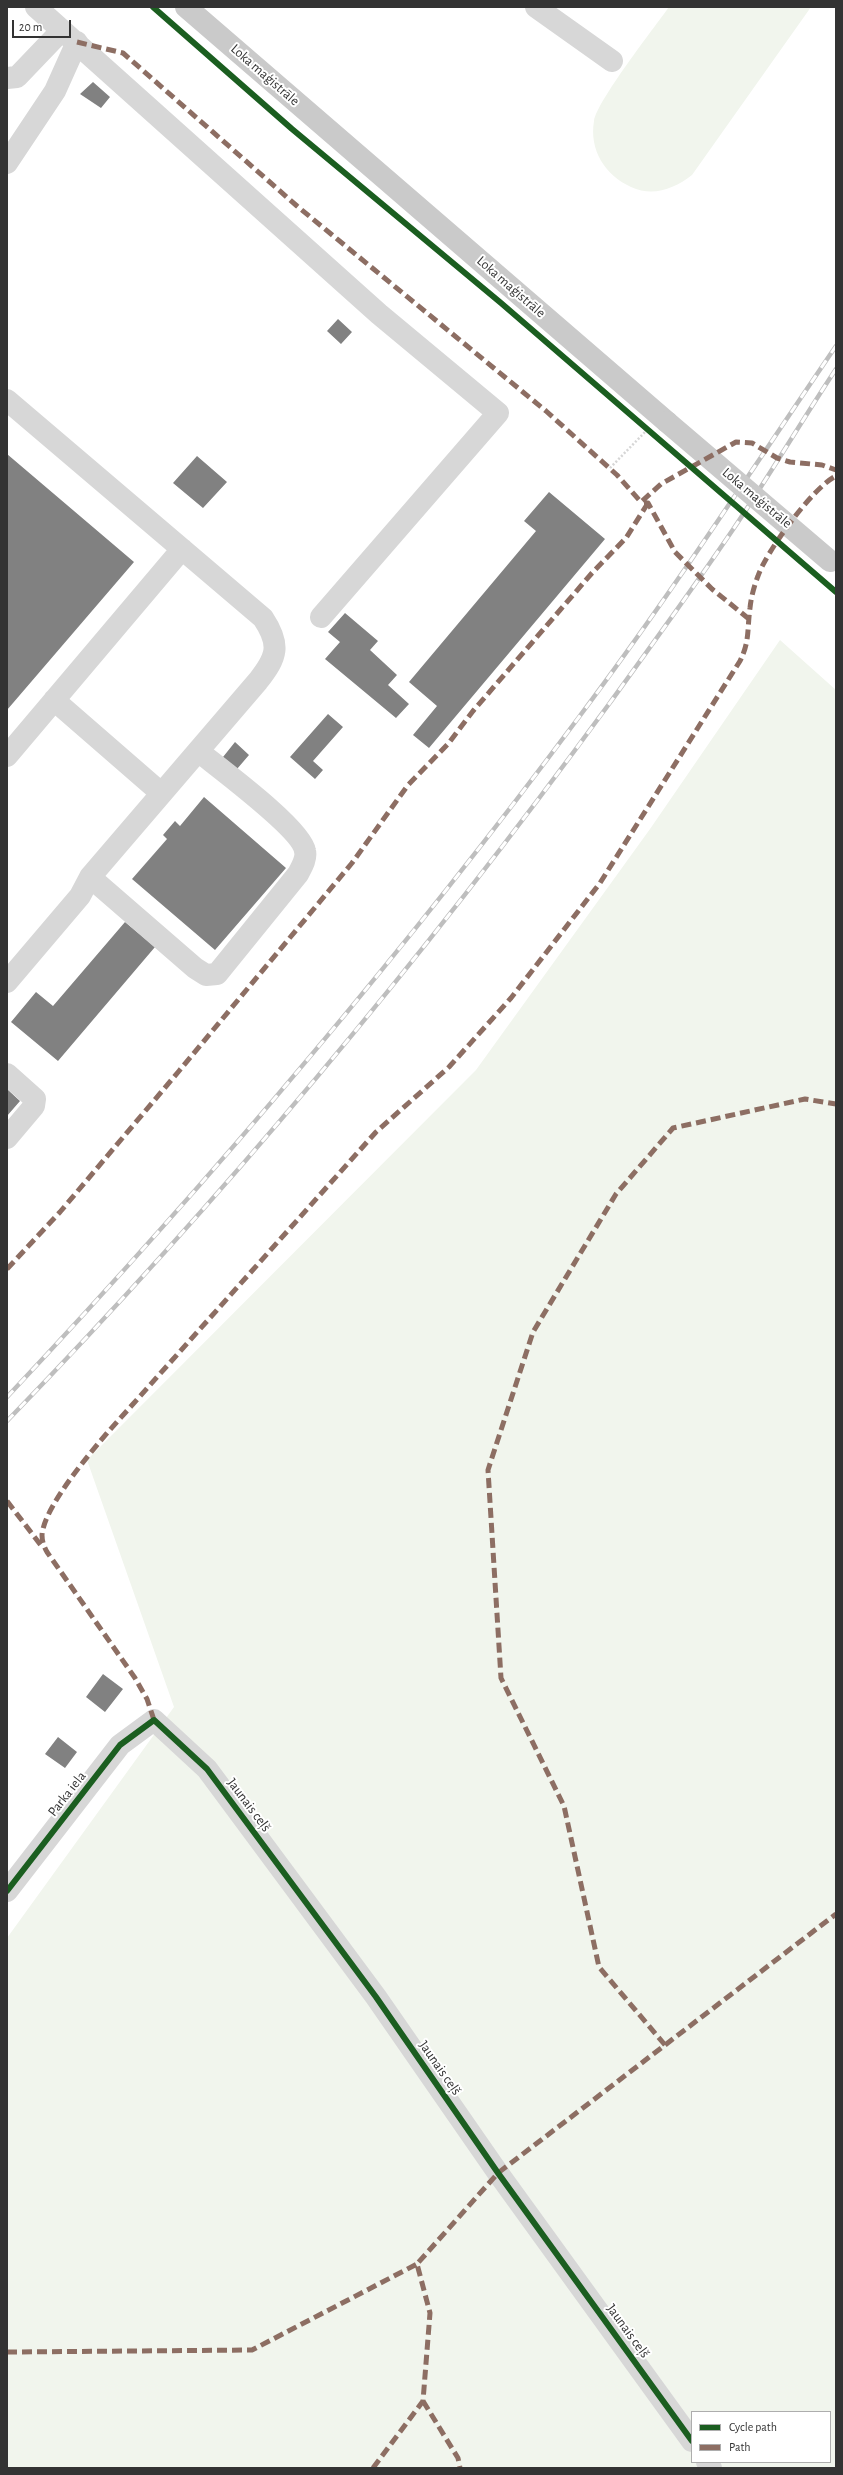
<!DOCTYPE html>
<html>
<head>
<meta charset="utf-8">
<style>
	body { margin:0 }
	#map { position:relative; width:843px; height:2475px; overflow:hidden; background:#fff; font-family:"Alegreya Sans",sans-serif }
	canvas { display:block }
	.frame { position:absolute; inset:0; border:8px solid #333; pointer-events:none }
	.legend { position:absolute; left:691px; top:2411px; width:140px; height:52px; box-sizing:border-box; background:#fff; border:1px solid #adadad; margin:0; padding:5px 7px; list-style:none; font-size:12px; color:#333 }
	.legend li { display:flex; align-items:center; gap:8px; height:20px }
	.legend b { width:20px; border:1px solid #adadad }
	.scale { position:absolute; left:12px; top:20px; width:59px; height:18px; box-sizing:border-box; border:2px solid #333; border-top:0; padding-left:5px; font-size:12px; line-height:14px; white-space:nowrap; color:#333; -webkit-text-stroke:3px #fff; paint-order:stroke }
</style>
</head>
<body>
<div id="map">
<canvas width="843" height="2475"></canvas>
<div class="frame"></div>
<ul class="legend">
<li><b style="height:5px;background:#1b5e20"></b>Cycle path</li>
<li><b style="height:5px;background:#8d6e63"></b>Path</li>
</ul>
<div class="scale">20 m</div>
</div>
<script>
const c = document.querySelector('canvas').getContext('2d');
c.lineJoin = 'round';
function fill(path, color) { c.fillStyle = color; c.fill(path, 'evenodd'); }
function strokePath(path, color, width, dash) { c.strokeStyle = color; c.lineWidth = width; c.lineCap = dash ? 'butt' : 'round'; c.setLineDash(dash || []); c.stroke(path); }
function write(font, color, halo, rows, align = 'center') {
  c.font = font + ' "Alegreya Sans",sans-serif'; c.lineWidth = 4; c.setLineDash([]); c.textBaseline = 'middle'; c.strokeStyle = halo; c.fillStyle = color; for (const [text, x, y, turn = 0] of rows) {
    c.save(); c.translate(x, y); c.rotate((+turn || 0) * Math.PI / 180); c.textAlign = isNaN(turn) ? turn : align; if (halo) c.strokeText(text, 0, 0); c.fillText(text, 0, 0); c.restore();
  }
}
fill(new Path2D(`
	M669,7H811L692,175C674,189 653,197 631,187C605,175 589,150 594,121C597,101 654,28 669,7Z
	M780,640L836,690V2468H7V1938L174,1707L87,1460L476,1070L650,829ZM692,2412H830V2462H692Z`), '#f1f5ed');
fill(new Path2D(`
	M93,82L110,97L101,108L80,94Z
	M338,319L352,332L341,344L327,331Z
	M7,454L134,562L7,710Z
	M197,456L227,482L203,508L173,483Z
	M549,492L605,539L429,748L413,735L437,706L409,682L536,531L524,521Z
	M345,613L378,641L370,650L397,675L388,685L409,704L396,718L325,659L340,642L328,632Z
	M328,714L343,727L313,761L323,770L315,779L290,757Z
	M235,742L249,755L237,769L223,757Z
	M204,797L286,868L215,950L132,879L167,839L163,835L175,821L180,826Z
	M125,922L155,947L58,1061L11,1022L36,992L53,1006Z
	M7,1089L20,1101L7,1116Z
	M103,1674L123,1689L105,1712L86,1697Z
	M58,1737L77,1752L65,1768L45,1754Z`), '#818181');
strokePath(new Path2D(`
	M610,468L646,431`), '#d6d6d6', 2.5, [2, 2]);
strokePath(new Path2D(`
	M36,7L379,314L498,413L321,617
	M536,7L612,61
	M7,78L17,77L62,30
	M7,163L55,91L77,42
	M7,400L263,618C281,645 277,657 258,681L90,877L80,896L7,982
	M54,700L161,793
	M7,756L182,549
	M90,877L195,968L206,975L217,974L298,874C301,868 307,859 305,851C302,829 219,768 198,751
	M7,1074L35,1099L34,1106L7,1138
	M7,1891L120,1745L154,1720L207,1769L376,1997L498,2173L692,2441
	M707,2462L711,2468`), '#d7d7d7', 22);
strokePath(new Path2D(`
	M186,7L667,422`), '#cacaca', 22);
const rail = new Path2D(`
	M7,1397C210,1181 402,955 579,717C669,597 751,471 836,346
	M7,1421C224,1197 425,956 609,704C651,646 694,587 734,528C769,476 801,422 836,369`);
strokePath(rail, '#bebebe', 4.5);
strokePath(rail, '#fff', 3, [9]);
strokePath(new Path2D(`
	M667,422L830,561`), '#cacaca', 22);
strokePath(new Path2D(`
	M77,42L123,53L297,206L546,411L617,475L641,502L661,484L736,442L752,443L777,458L790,462L822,465L836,470
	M644,503H648L675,552L712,589L749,619
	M7,1269L60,1212L179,1071L352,863L408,785L448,744L473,711L592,573L626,538L648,503
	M7,1501L43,1548
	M154,1720L147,1699L135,1678L47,1552C44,1547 42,1541 42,1535C44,1507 90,1453 108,1432L376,1132L449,1067L511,998L600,883L740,661C750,641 747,629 750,608C751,598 754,586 758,576C766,552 813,487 836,476
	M665,2045L599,1967L564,1806L501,1678L488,1470L533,1332L616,1194L673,1128L805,1099L836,1104
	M7,2352L252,2350L417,2264
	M423,2401L458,2458L460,2468
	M373,2468L423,2401L430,2313L417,2264L498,2173L836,1914`), '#8d6e63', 5, [10, 5]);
strokePath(new Path2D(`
	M153,7L292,129L501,303L836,592
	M7,1891L120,1745L154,1720L207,1769L376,1997L498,2173L692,2441`), '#1b5e20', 6);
write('14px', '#333', '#fff', [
	["Loka maģistrāle",265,75,41],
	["Loka maģistrāle",511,287,41],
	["Loka maģistrāle",757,498,40],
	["Parka iela",67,1794,-52],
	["Jaunais ceļš",249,1805,53],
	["Jaunais ceļš",440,2068,55],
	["Jaunais ceļš",628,2331,54]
]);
</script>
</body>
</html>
